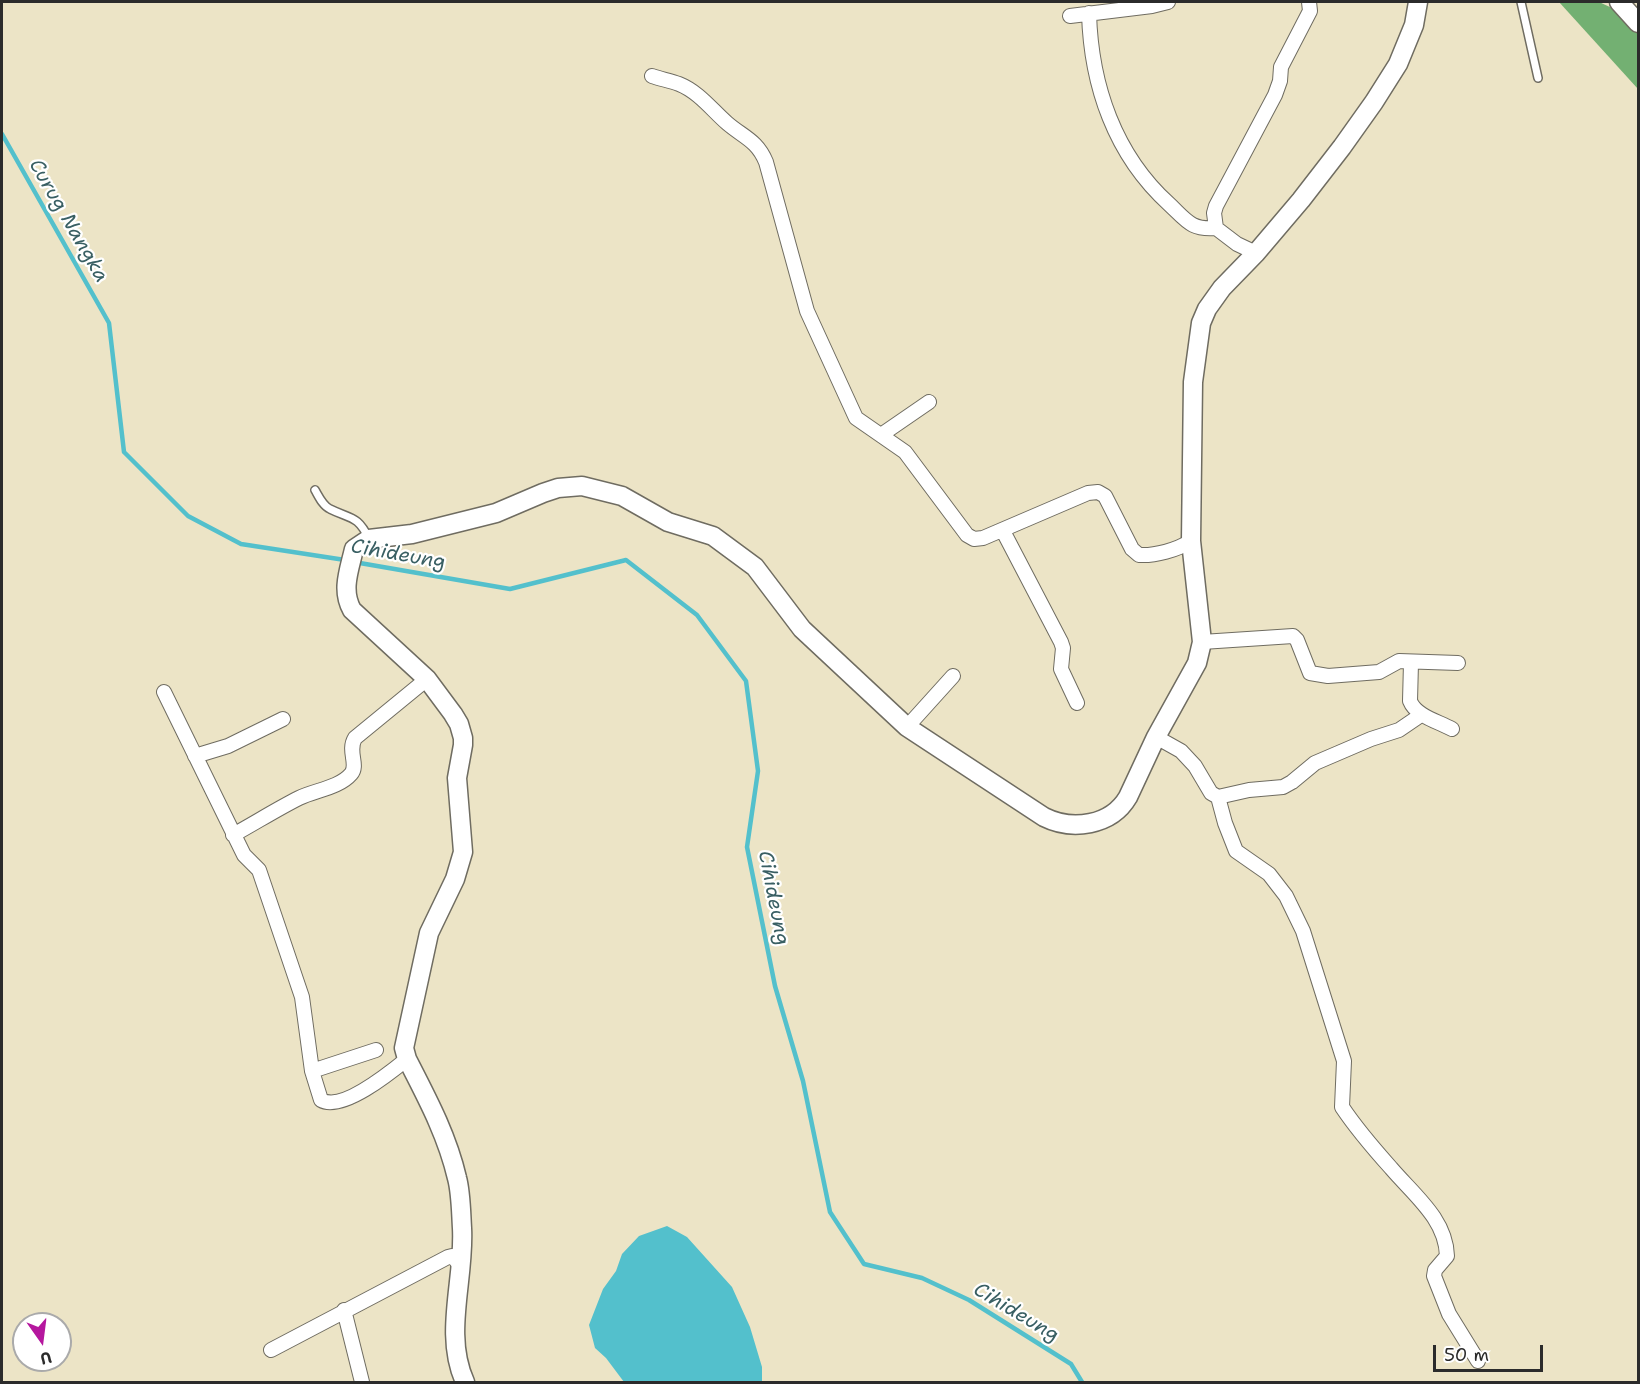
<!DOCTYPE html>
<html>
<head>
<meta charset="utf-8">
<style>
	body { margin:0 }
	#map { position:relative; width:1640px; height:1384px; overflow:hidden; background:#ece4c6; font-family:"Shantell Sans",sans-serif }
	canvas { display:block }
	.frame { position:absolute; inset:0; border:3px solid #2b2b2b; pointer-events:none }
	.north { position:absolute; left:12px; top:1312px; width:60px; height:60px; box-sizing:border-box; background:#fff; border:2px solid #aaa; border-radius:50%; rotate:166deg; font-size:16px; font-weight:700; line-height:24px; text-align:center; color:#2b2b2b }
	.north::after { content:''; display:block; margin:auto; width:21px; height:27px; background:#b5179e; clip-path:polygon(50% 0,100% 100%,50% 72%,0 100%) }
	.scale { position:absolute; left:1433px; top:1345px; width:110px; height:27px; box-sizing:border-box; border:3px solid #2b2b2b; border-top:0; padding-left:8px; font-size:18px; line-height:21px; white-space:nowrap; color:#2b2b2b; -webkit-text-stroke:4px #fff; paint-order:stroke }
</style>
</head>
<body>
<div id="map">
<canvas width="1640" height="1384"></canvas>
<div class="frame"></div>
<div class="north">U</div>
<div class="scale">50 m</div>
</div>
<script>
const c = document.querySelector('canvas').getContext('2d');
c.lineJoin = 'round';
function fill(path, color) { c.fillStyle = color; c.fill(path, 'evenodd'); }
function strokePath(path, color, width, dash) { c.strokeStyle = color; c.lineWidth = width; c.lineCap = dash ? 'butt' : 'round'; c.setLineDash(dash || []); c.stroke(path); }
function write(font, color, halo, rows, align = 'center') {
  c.font = font + ' "Shantell Sans",sans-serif'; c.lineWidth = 4.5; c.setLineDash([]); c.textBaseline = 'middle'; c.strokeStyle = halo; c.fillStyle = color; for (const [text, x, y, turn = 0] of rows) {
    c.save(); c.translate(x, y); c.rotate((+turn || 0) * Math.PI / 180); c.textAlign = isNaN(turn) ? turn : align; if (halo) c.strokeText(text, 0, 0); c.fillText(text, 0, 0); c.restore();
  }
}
fill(new Path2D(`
	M1559,2H1599L1638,20V89Z`), '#73b072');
fill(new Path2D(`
	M667,1226L687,1237L732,1287L750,1327L762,1367V1382H624L606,1358L595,1348L589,1325L603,1289L616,1271L622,1254L639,1236Z`), '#53c0cc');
strokePath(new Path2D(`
	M2,134L109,323L124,452L188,516L241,544L345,560
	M354,562L510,589L626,560L697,615L746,681L758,771L747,847L775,986L803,1081L830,1212L864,1264L922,1278L969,1300L1071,1364L1082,1382`), '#53c0cc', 4.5);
const service = new Path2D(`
	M1521,2L1538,78
	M315,490C319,497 323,506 330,509C350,519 358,515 369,539`);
const minor = new Path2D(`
	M1089,13C1091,86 1115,155 1169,204C1187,221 1191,230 1216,228
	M1070,16L1152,6L1168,2
	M652,76C661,79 671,81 679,84C699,92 712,110 727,123C743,137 757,140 766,162L807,311L856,418L905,452L967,535L974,539L983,538L1088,493L1098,492L1105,496L1132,549L1139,555C1155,556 1177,550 1191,541
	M1256,253L1237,244L1216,228L1214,213L1216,206L1275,95L1280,81L1281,67L1310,11L1309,2
	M881,435L929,402
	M1003,531L1061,642L1063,648L1061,669L1077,703
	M1202,642L1293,636L1297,640L1310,673L1328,676L1379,672L1399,661L1458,663
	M1411,663L1410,701C1416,716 1437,721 1452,729
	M164,692L244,855L259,870L302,997L312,1071L321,1100C342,1112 391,1072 407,1059
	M907,727L953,676
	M1156,737L1181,751L1195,766L1211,793L1218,797L1249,790L1283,787L1292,782L1315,763L1371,739L1399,730L1421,715
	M195,756L228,746L283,719
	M1218,797L1225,823L1236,851L1269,874L1286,896L1303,931L1344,1061L1342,1107C1356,1128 1374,1149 1391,1168C1414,1195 1446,1219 1447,1256L1435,1270L1434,1276L1449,1314L1478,1361
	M233,835C255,823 277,809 299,798C315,790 339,788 351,774C359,765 347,751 355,738L427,679
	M312,1071L376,1050
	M344,1310L362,1382
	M271,1350L448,1257L452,1256L461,1266`);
const secondary = new Path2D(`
	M1619,2L1638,23
	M465,1382C443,1334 465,1279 462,1228C461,1212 461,1193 457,1178C447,1135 427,1098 407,1059L404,1048L429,933L455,879L463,852L457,778L463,745V738L459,724L453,714L427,679L352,610C341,590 349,571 354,549L369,539L412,534L496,513L543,493L558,488L582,486L622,496L668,522L713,536L755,567L802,629L907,727L1044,817C1072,831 1111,826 1128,797L1156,737L1197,663L1202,642L1191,541L1193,382L1201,323L1207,309L1222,288L1256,253L1301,200L1342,147L1374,102L1398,64L1414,25L1418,2`);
strokePath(service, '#6f6c61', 10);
strokePath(minor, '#6f6c61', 16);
strokePath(secondary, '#6f6c61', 21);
strokePath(service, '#fff', 7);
strokePath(minor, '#fff', 14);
strokePath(secondary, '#fff', 18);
write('italic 20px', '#395f63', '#fff', [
	["Curug Nangka",68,221,60],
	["Cihideung",398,555,10],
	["Cihideung",773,898,79],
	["Cihideung",1016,1313,31]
]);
</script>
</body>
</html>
